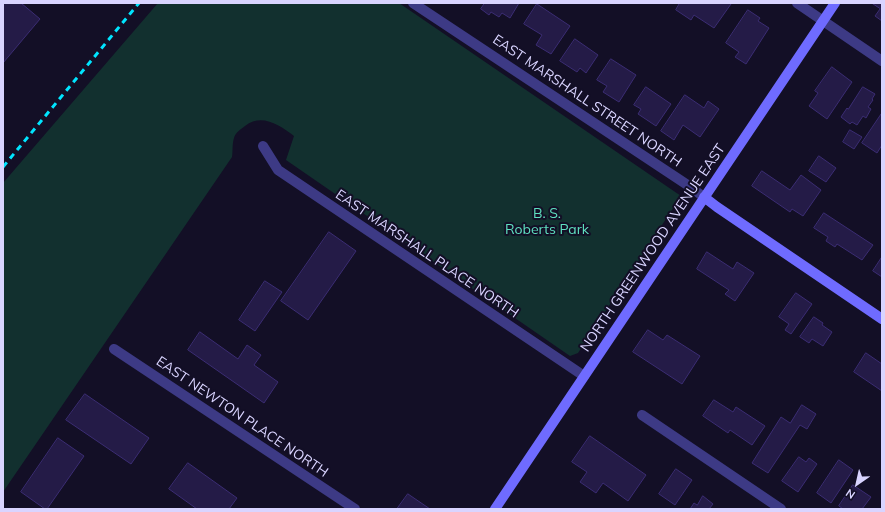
<!DOCTYPE html>
<html>
<head>
<meta charset="utf-8">
<style>
	body { margin:0 }
	#map { position:relative; width:885px; height:512px; overflow:hidden; background:#130f26; font-family:Mulish,sans-serif }
	canvas { display:block }
	.frame { position:absolute; inset:0; border:4px solid #d9d4ff; pointer-events:none }
	.north { position:absolute; left:837px; top:464px; width:40px; height:40px; -webkit-text-stroke:3px #130f26; paint-order:stroke; rotate:214deg; font-size:11px; font-weight:700; line-height:16px; text-align:center; color:#d9d4ff }
	.north::after { content:''; display:block; margin:auto; width:14px; height:18px; background:#d9d4ff; clip-path:polygon(50% 0,100% 100%,50% 72%,0 100%) }
</style>
</head>
<body>
<div id="map">
<canvas width="885" height="512"></canvas>
<div class="frame"></div>
<div class="north">N</div>
</div>
<script>
const c = document.querySelector('canvas').getContext('2d');
c.lineJoin = 'round';
function fill(path, color) { c.fillStyle = color; c.fill(path, 'evenodd'); }
function strokePath(path, color, width, dash) { c.strokeStyle = color; c.lineWidth = width; c.lineCap = dash ? 'butt' : 'round'; c.setLineDash(dash || []); c.stroke(path); }
function write(font, color, halo, rows, align = 'center') {
  c.font = font + ' Mulish,sans-serif'; c.lineWidth = 4; c.setLineDash([]); c.textBaseline = 'middle'; c.strokeStyle = halo; c.fillStyle = color; for (const [text, x, y, turn = 0] of rows) {
    c.save(); c.translate(x, y); c.rotate((+turn || 0) * Math.PI / 180); c.textAlign = isNaN(turn) ? turn : align; if (halo) c.strokeText(text, 0, 0); c.fillText(text, 0, 0); c.restore();
  }
}
fill(new Path2D(`
	M158,3H399L681,196L578,353L570,356L286,160L294,136C279,125 262,113 245,126C241,129 235,133 234,138C232,144 233,151 232,157L3,492V183Z`), '#12302f');
const building = new Path2D(`
	M3,3H21L40,19L3,63Z
	M485,3H519L510,18L502,13L499,17L491,12L489,15L481,9Z
	M680,3H729L731,4L714,28L694,15L691,20L676,10Z
	M872,3H882V21L875,16L880,9Z
	M537,4L570,26L551,54L536,45L542,35L524,24Z
	M748,10L760,18L758,21L769,28L746,64L735,57L739,52L726,43Z
	M575,39L598,55L586,73L580,68L577,72L560,61Z
	M611,59L636,75L619,102L603,92L607,86L597,80Z
	M832,67L852,82L827,119L809,106L818,93L815,91Z
	M646,87L671,104L656,126L638,114L641,109L634,105Z
	M863,87L875,94L872,99L873,100L868,107L871,109L866,118L863,116L857,125L852,122L850,124L841,117L847,108L848,109Z
	M685,95L704,108L708,101L719,109L700,137L683,125L674,140L661,131Z
	M882,113V145L877,153L862,143Z
	M850,130L862,137L854,149L843,142Z
	M819,156L836,168L826,182L809,171Z
	M762,171L790,190L801,175L821,190L803,216L792,209L790,212L752,186Z
	M824,213L873,245L862,260L837,244L835,247L826,241L828,237L814,228Z
	M329,232L356,251L308,320L281,301Z
	M707,252L733,269L737,262L754,273L735,301L725,294L729,290L697,269Z
	M882,257V277L873,271Z
	M265,281L282,292L255,331L239,320Z
	M796,293L812,304L791,334L785,330L789,324L779,317Z
	M814,317L823,323L822,325L832,332L823,346L812,339L809,343L800,337Z
	M648,330L663,340L667,335L700,356L682,384L633,352Z
	M200,332L238,359L247,345L261,355L254,365L278,382L264,403L188,350Z
	M866,353L882,364V391L854,372Z
	M85,394L149,438L131,464L66,420Z
	M714,400L733,412L736,407L765,426L752,445L730,430L728,433L703,416Z
	M802,405L816,414L807,429L800,425L768,473L752,463L781,417L790,423Z
	M590,436L646,475L628,501L603,483L596,493L580,482L587,472L572,462Z
	M58,438L84,456L47,509H45L21,492Z
	M799,457L806,462L809,458L817,464L798,492L782,481Z
	M839,460L853,470L831,503L817,493Z
	M188,463L237,498L229,509H197L169,489Z
	M676,469L692,480L675,505L659,494Z
	M853,485L871,497L862,509H843L839,506Z
	M408,494L430,509H397Z
	M703,496L713,504L709,509H690L694,503L697,505Z`);
fill(building, '#241b47');
strokePath(building, '#3b2d73', 1);
strokePath(new Path2D(`
	M413,3L686,184L704,197
	M797,3L882,61
	M263,146L278,170L584,376
	M114,349L355,509
	M642,415L781,509`), '#3d3a85', 10);
strokePath(new Path2D(`
	M704,197L717,207L882,319
	M495,509L835,3`), '#6f6bff', 10);
strokePath(new Path2D(`
	M3,167L139,3`), '#00e5ff', 3, [6, 5]);
write('14px', '#d9d4ff', '#130f26', [
	["EAST MARSHALL STREET NORTH",587,101,34],
	["NORTH GREENWOOD AVENUE EAST",653,248,-56],
	["EAST MARSHALL PLACE NORTH",427,254,34],
	["EAST NEWTON PLACE NORTH",242,417,34]
]);
write('14px', '#5fe0c0', '#130f26', [
	["B. S.",547,214],
	["Roberts Park",547,230]
]);
</script>
</body>
</html>
